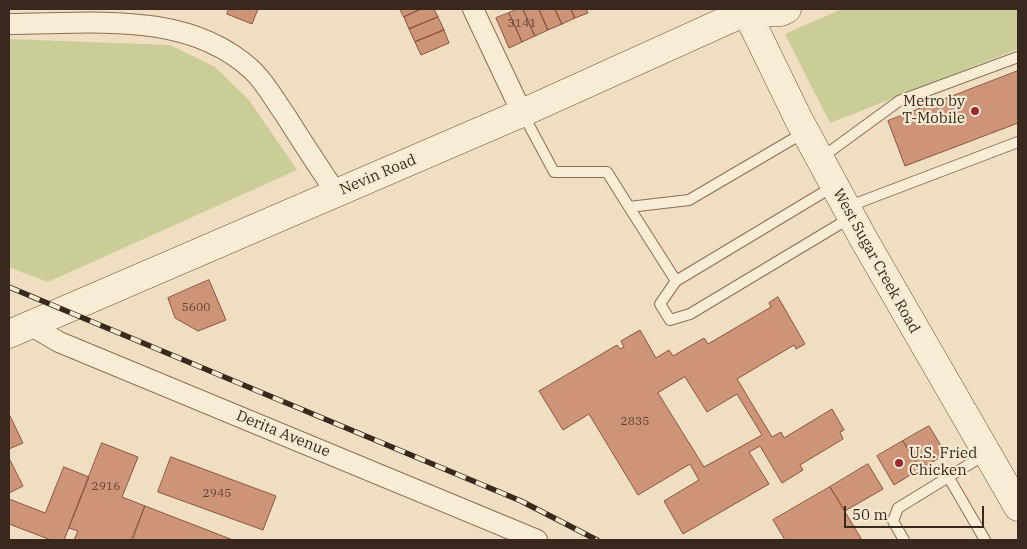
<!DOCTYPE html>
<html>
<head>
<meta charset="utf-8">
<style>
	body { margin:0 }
	#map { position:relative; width:1027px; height:549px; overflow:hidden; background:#efdec2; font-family:"IBM Plex Serif",serif }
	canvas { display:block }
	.frame { position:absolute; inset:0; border:10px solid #38281d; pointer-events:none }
	.scale { position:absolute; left:844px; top:506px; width:140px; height:22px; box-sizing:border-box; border:2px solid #38281d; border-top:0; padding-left:6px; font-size:15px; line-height:18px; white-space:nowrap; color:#38281d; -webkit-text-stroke:4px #f6e9d2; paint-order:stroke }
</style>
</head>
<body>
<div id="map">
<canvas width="1027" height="549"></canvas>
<div class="frame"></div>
<div class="scale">50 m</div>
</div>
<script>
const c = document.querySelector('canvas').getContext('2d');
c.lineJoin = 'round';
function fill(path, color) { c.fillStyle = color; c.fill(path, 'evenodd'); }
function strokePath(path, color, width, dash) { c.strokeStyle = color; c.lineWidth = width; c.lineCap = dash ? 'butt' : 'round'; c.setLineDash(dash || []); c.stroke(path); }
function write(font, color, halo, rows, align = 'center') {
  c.font = font + ' "IBM Plex Serif",serif'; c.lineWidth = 4.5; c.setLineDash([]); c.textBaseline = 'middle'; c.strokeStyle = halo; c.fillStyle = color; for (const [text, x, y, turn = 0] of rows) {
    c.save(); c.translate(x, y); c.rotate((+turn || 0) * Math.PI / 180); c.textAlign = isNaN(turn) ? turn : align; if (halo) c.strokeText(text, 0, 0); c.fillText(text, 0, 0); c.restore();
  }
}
fill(new Path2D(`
	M842,9H1018V49L830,123L785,34Z
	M9,39L170,45L215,67L249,100L297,170L48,282L9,267Z`), '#cbcd96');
const building = new Path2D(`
	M229,9H258L252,24L227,14Z
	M400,9H421L404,17Z
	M421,9H434L438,17L409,29L404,17Z
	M518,9H523L535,36L522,42L509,13Z
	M523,9H539L548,30L535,36Z
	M539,9H555L562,24L548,30Z
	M555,9H571L575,18L562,24Z
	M571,9H586L588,13L575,18Z
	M509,13L522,42L509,48L496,18Z
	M438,17L444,30L415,42L409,29Z
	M444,30L449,43L421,55L415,42Z
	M1018,71V123L905,166L888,121Z
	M209,280L226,320L198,331L175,318L168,298Z
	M778,297L805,344L796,349L794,345L737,379L772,437L781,432L784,438L832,409L844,430L840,432L843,439L800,465L803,470L782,483L760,446L749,452L769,484L683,534L664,501L699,480L690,464L638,495L589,414L563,430L539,391L617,345L620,349L624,347L621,341L640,330L656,358L669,350L673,356L704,338L708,344L771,307L769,303ZM685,377L707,412L737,394L762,435L704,467L658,393Z
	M9,414L23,443L9,449Z
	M929,426L946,454L920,469L903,441Z
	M903,441L920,469L894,485L877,456Z
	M102,443L138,457L122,497L145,506L131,540H74L78,531L69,528Z
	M171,457L276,496L263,530L158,492Z
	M9,458L23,486L9,493Z
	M868,464L883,489L845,511L830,487Z
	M64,467L89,477L64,540H51L9,524V499L45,513Z
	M830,487L862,540H785L773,520Z
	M145,506L233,540H133Z`);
fill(building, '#ce9477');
strokePath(building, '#89553e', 1);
const service = new Path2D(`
	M523,114L554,172H607L629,207L689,200L805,132
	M821,158L899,101L1018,57
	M834,186L676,281L660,304L670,320L690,314L850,218
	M629,207L676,281
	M847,207L1018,142
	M949,478L985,540
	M904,540L893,521L898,508L986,454`);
const minor = new Path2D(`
	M473,9L522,113
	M9,24C91,24 187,10 252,70C266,83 275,101 286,116C302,142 319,167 336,193
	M30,325L59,342L537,540`);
const secondary = new Path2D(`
	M745,9L799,120L863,238L1018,507
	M747,13L781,12L787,9
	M9,334L522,113L752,9`);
strokePath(service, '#896e59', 12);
strokePath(minor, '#896e59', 22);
strokePath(secondary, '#6b503c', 29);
strokePath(service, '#f9ecd5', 10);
strokePath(minor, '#f9ecd5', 20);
strokePath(secondary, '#f9ecd5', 28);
const rail = new Path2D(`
	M9,287L521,501L597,540`);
strokePath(rail, '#38281d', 5.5);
strokePath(rail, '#f6e9d2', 4, [11]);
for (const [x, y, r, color] of [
	[975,111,5,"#992832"],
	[899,463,5,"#992832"]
]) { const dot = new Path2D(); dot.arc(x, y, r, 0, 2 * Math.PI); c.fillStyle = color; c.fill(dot); strokePath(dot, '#f6e9d2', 2); }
write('12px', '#5e4334', null, [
	["3141",522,24],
	["5600",196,308],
	["2835",635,422],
	["2916",106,487],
	["2945",217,494]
]);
write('15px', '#38281d', '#f6e9d2', [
	["Metro by",965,102],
	["T-Mobile",965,119],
	["U.S. Fried",909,454,"left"],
	["Chicken",909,471,"left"]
], 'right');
write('15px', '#38281d', '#f6e9d2', [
	["Nevin Road",378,175,-23],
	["West Sugar Creek Road",876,261,61],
	["Derita Avenue",283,434,22]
]);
</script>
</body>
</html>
